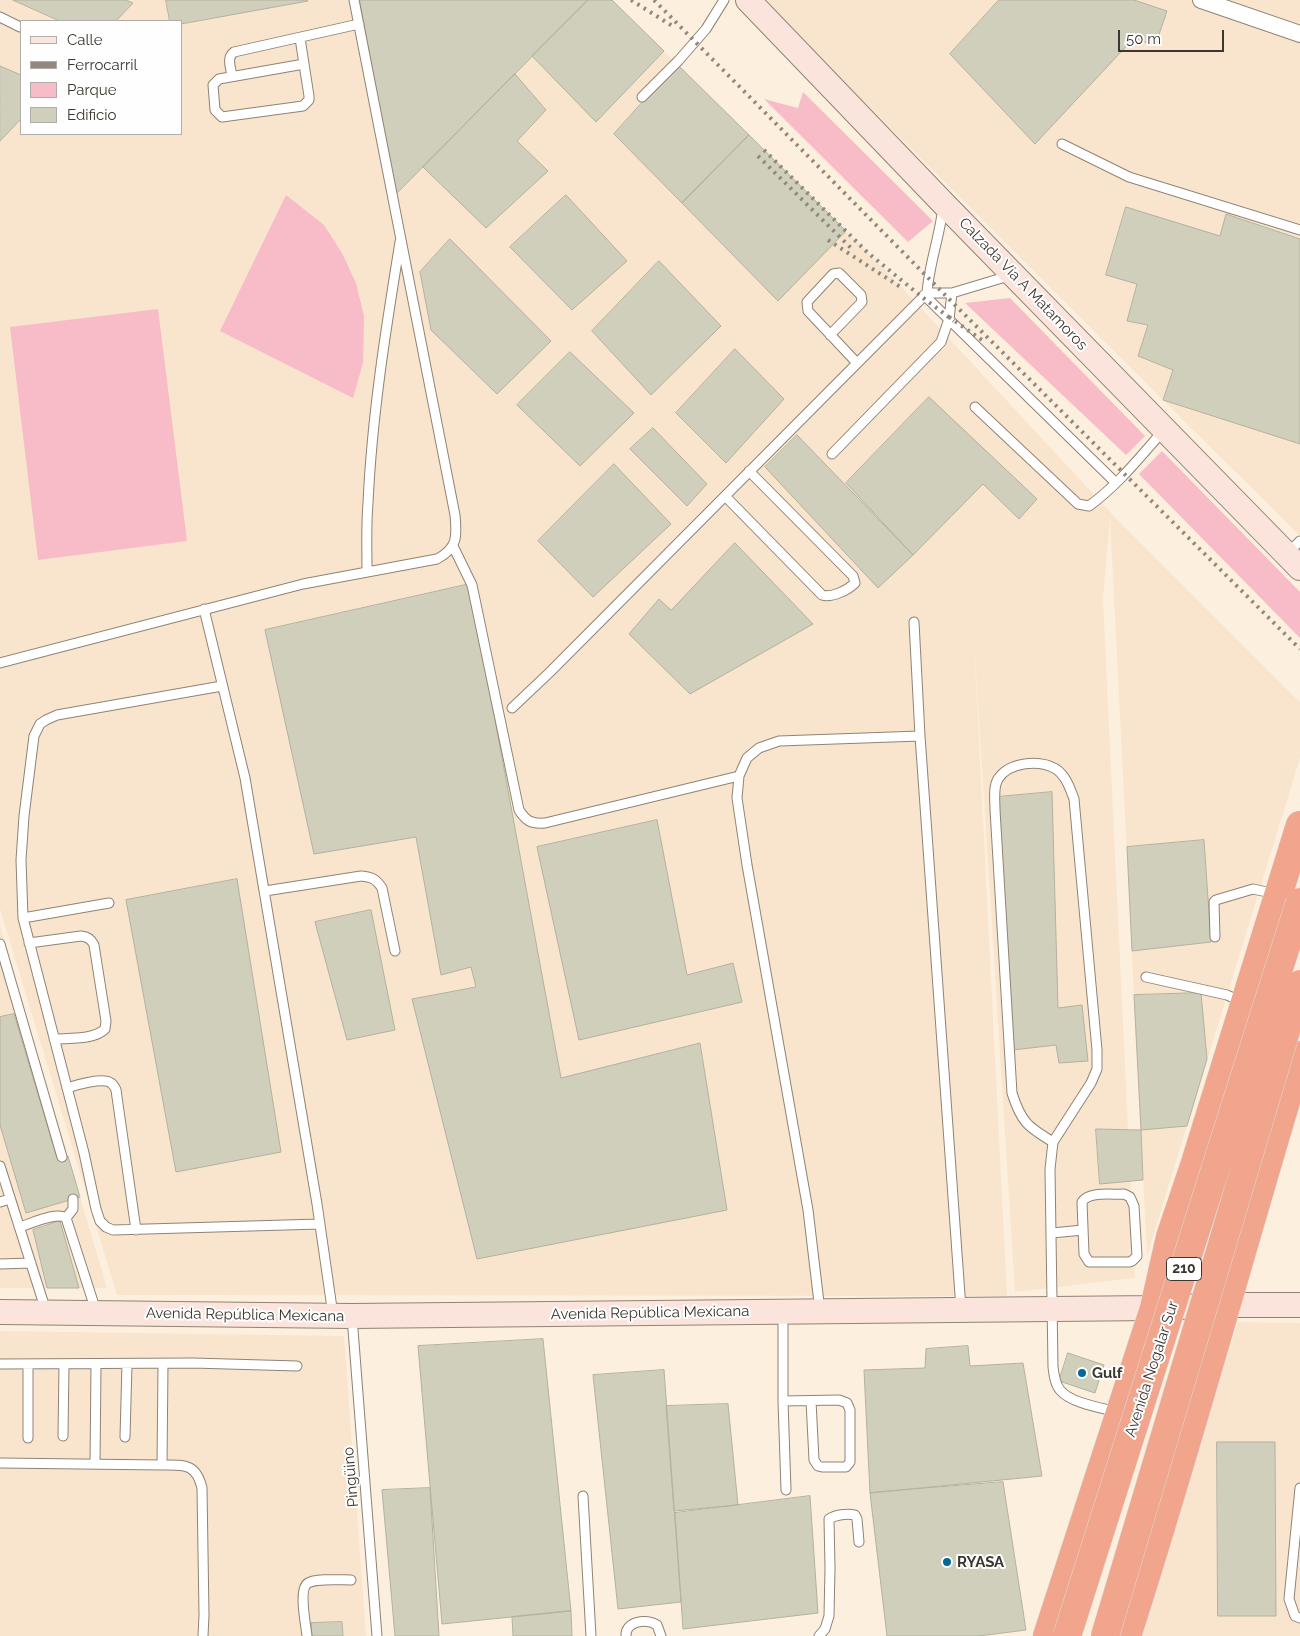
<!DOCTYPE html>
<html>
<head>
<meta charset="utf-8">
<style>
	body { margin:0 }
	#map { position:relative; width:1300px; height:1636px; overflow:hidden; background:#fdefde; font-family:Raleway,sans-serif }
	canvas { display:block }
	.legend { position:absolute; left:20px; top:20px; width:162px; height:115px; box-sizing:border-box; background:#fefefe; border:1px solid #b0aeab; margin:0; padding:6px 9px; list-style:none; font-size:15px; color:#3b362f }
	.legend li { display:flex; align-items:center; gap:10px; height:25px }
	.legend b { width:25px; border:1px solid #b0aeab }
	.scale { position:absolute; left:1118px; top:30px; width:106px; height:22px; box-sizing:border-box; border:2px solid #3b362f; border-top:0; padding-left:6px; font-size:15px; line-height:18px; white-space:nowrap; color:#3b362f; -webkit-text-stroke:4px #fefefe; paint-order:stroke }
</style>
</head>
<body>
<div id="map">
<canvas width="1300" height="1636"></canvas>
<ul class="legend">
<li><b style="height:6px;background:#fbe4dc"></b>Calle</li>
<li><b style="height:6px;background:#91887d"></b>Ferrocarril</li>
<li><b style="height:14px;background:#f7bcc7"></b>Parque</li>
<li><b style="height:14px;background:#d0cfbb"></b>Edificio</li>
</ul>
<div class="scale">50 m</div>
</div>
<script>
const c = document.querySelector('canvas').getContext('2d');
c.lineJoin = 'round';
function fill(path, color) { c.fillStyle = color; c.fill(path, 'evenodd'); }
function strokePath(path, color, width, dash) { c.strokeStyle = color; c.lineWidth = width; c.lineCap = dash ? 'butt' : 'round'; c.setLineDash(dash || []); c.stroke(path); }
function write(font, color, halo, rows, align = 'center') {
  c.font = font + ' Raleway,sans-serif'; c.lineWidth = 4; c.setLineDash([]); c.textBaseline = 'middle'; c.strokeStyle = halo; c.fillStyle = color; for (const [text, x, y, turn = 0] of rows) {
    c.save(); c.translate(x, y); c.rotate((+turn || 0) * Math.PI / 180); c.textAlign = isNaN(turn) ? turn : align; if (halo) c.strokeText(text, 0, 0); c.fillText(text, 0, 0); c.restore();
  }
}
fill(new Path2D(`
	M0,0H612L894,279L1111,513L1300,702V758L1147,1256L1110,518L1103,599L1135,1278L1015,1292L974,641L1007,1296L117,1295L0,909ZM21,21H181V134H21Z
	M762,0H1300V536L1163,400Z
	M0,926L68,1156L107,1288H0Z
	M1238,1322L1300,1323V1636H1139Z
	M0,1331L344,1336L366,1636H0Z`), '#f9e5ce');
fill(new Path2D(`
	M803,92L933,221L908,242L764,99L798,108Z
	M286,195L324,225L342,253L356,283L364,316L363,363L353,398L220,331Z
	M1010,298L1145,436L1126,455L965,303Z
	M158,309L187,541L38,560L10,327Z
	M1162,451L1300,592V638L1139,474Z`), '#f7bcc7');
const building = new Path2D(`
	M13,0H126L133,3L116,21H60Z
	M166,0H307L308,1L181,24V21H170Z
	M360,0H588L396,194Z
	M588,0H612L664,51L596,122L532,56Z
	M999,0H1134L1167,11L1155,46L1134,38L1035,144L950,54Z
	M677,64L749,135L682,203L614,134Z
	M0,66L21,75V119L0,141Z
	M515,74L546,110L517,141L548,171L486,228L423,167Z
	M749,135L846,231L778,301L682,203Z
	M566,195L627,261L572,310L510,247Z
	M1126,207L1220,236L1226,214L1300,239V444L1163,400L1173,370L1138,356L1148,325L1127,321L1137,284L1106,275Z
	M450,239L551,341L497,394L431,330L420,272Z
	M659,261L721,326L651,395L592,331Z
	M735,349L784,399L726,463L676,413Z
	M570,352L634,413L580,466L517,405Z
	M929,397L1037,499L1019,519L983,484L913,555L846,483Z
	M653,428L707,484L687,506L630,449Z
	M797,435L913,555L878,588L765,467Z
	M614,464L671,524L593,597L538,541Z
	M735,543L813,624L690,694L629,634L659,599L671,610Z
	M470,584L561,1078L700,1043L727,1210L477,1259L412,999L476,987L471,967L441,975L416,837L314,854L265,630Z
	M1052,792L1058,1008L1082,1005L1088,1061L1059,1063L1056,1045L1013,1050L997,797Z
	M657,820L687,975L733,963L742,1002L579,1040L537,847Z
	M1204,840L1211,942L1132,951L1127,847Z
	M237,879L281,1152L176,1172L126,900Z
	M371,910L395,1030L347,1040L315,922Z
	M1201,993L1207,1059L1187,1126L1141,1130L1134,995Z
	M14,1014L57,1158L68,1156L80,1197L26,1213L0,1125V1017Z
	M1096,1129L1141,1130L1143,1180L1100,1184Z
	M60,1221L79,1288H47L33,1230Z
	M543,1339L571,1611L442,1624L418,1346Z
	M968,1346L970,1366L1023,1363L1042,1476L870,1493L864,1370L925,1368L926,1349Z
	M1068,1353L1104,1365L1095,1393L1059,1381Z
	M664,1370L681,1602L618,1609L593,1375Z
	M728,1404L738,1505L674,1511L666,1406Z
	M1217,1442H1275L1276,1616H1218Z
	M1003,1482L1026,1630L979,1636H887L870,1493Z
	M430,1488L439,1636H395L382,1490Z
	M810,1496L818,1613L683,1629L675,1513Z
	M571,1611L572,1636H513L512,1617Z
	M342,1622L343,1636H312L311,1623Z`);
fill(building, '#d0cfbb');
strokePath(building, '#b3b29f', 1);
const lane = new Path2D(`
	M0,17L20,27
	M300,38L304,64
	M304,64L309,96V100L303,106L222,117L215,110L213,85L219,79Z
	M232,76C231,68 226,58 234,52L359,24
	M642,97L679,60L706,29L724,0
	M1062,144L1129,177L1300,230
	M927,293H952L1012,275
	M924,295L1116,483
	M830,335L862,302L861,295L839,273L833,274L807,302L808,311L857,363
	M975,407L1078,504L1089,506C1118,485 1140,457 1163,431
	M832,454L941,342L949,319L952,293
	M725,496L822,595C832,598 848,590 855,583L853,576L749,471
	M453,546L472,585L519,810C526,821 531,824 545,823L739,776
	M1287,554L1300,541
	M367,572C367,549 366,526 368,503C372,415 386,328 400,242
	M204,609L245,778L317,1204L333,1315
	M0,663L303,584L437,559C458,548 457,536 455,515L354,0
	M222,686L57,715L46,720L40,724L34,736L24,816L21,860L23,918L84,1153L96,1209L100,1221L106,1227L113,1230L320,1224
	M512,708L550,672L927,293C929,264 940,236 943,207
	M920,736L961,1309
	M265,891L361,876C372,877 376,879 382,888L395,951
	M23,918L109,903
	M1215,937L1214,902L1216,900L1253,889L1276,894
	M29,943L81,936C88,937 91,939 94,945L106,1021L105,1029C94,1040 69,1038 54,1039
	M0,944L62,1157
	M1146,977L1227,995L1242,1002
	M67,1088C76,1085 103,1077 111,1083C112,1083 116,1089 116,1090L136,1230
	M1053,1142C1028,1127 1021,1122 1012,1093L995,810C995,800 993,787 998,779C1009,762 1039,759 1056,769C1066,776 1070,788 1074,799L1097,1050V1069L1091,1083L1053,1142L1050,1169L1053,1367C1054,1375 1055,1384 1060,1390C1070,1403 1102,1408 1118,1412
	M0,1166L46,1311
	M1124,1194L1130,1197L1134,1206L1137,1256L1132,1261L1129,1262H1089L1084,1254L1082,1202C1089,1191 1112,1195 1124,1194Z
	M0,1202L10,1199
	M66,1218L73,1209V1199
	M19,1227C31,1224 56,1211 66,1218L96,1311
	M1052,1233L1083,1230
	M0,1264L31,1263
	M783,1311V1401L786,1490
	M820,1311L808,1210L747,865L737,798L739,776L747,758L759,748L779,741L920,736L914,622
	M352,1317L377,1636
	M0,1364L193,1363L297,1366
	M783,1401L839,1400L847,1403L850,1410V1462L846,1467H822L818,1466L814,1460L811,1401
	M63,1436L64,1364
	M125,1437L127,1364
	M28,1438V1364
	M0,1463L162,1465C184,1465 196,1463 202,1488L204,1615L203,1636
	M95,1464L96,1365
	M162,1465L163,1364
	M1300,1488L1289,1599L1295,1616L1300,1618
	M583,1496L591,1636
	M307,1636C306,1625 298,1589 308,1583C316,1578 341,1580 351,1580
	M626,1636C625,1621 647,1618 657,1625L661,1636
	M819,1636L825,1629L829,1616L830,1568L829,1519C835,1515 847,1513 855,1515L857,1519L859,1542`);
const street = new Path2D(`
	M1201,0L1300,34`);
const secondary = new Path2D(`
	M748,0L944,204L1300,568
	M0,1312L351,1316L1053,1309L1154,1308L1228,1305H1300`);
const highway = new Path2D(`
	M1047,1636L1154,1308L1170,1237L1194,1166L1300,825
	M1127,1636C1189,1444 1241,1249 1300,1055`);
strokePath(lane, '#908374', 11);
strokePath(street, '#908374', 18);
strokePath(secondary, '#908374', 26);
strokePath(highway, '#dcdbda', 29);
strokePath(lane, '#fff', 9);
strokePath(street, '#fff', 16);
strokePath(secondary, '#fbe4dc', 24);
strokePath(highway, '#f1a58c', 28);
strokePath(new Path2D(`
	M631,0L674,27
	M654,0L951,301L1300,649
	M764,150L867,252L922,297L954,321
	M758,156L854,251
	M828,240L902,288
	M949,317L982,340`), '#91887d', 4, [2.5, 5]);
const highwayBridge = new Path2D(`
	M1067,1636L1300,902
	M1105,1636L1300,984`);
strokePath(highwayBridge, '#dcdbda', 29, []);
strokePath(highwayBridge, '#f1a58c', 28);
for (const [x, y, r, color] of [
	[1082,1373,5,"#016a98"],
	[947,1562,5,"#016a98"]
]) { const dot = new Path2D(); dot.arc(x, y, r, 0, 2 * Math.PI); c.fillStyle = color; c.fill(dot); strokePath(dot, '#fefefe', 2); }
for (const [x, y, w] of [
	[1184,1269,35]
]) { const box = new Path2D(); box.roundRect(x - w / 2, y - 11.5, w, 23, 4); c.fillStyle = '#fefefe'; c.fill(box); strokePath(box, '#3b362f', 1); }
write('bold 14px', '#3b362f', null, [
	["210",1184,1269]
]);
write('15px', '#3b362f', '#fefefe', [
	["Calzada Vía A Matamoros",1023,284,46],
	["Avenida República Mexicana",650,1313,-1],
	["Avenida República Mexicana",245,1315,1],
	["Avenida Nogalar Sur",1152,1369,-72],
	["Pingüino",351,1477,-95]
]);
write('bold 15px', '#3b362f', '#fefefe', [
	["Gulf",1092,1373],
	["RYASA",957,1562]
], 'left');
</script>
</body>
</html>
